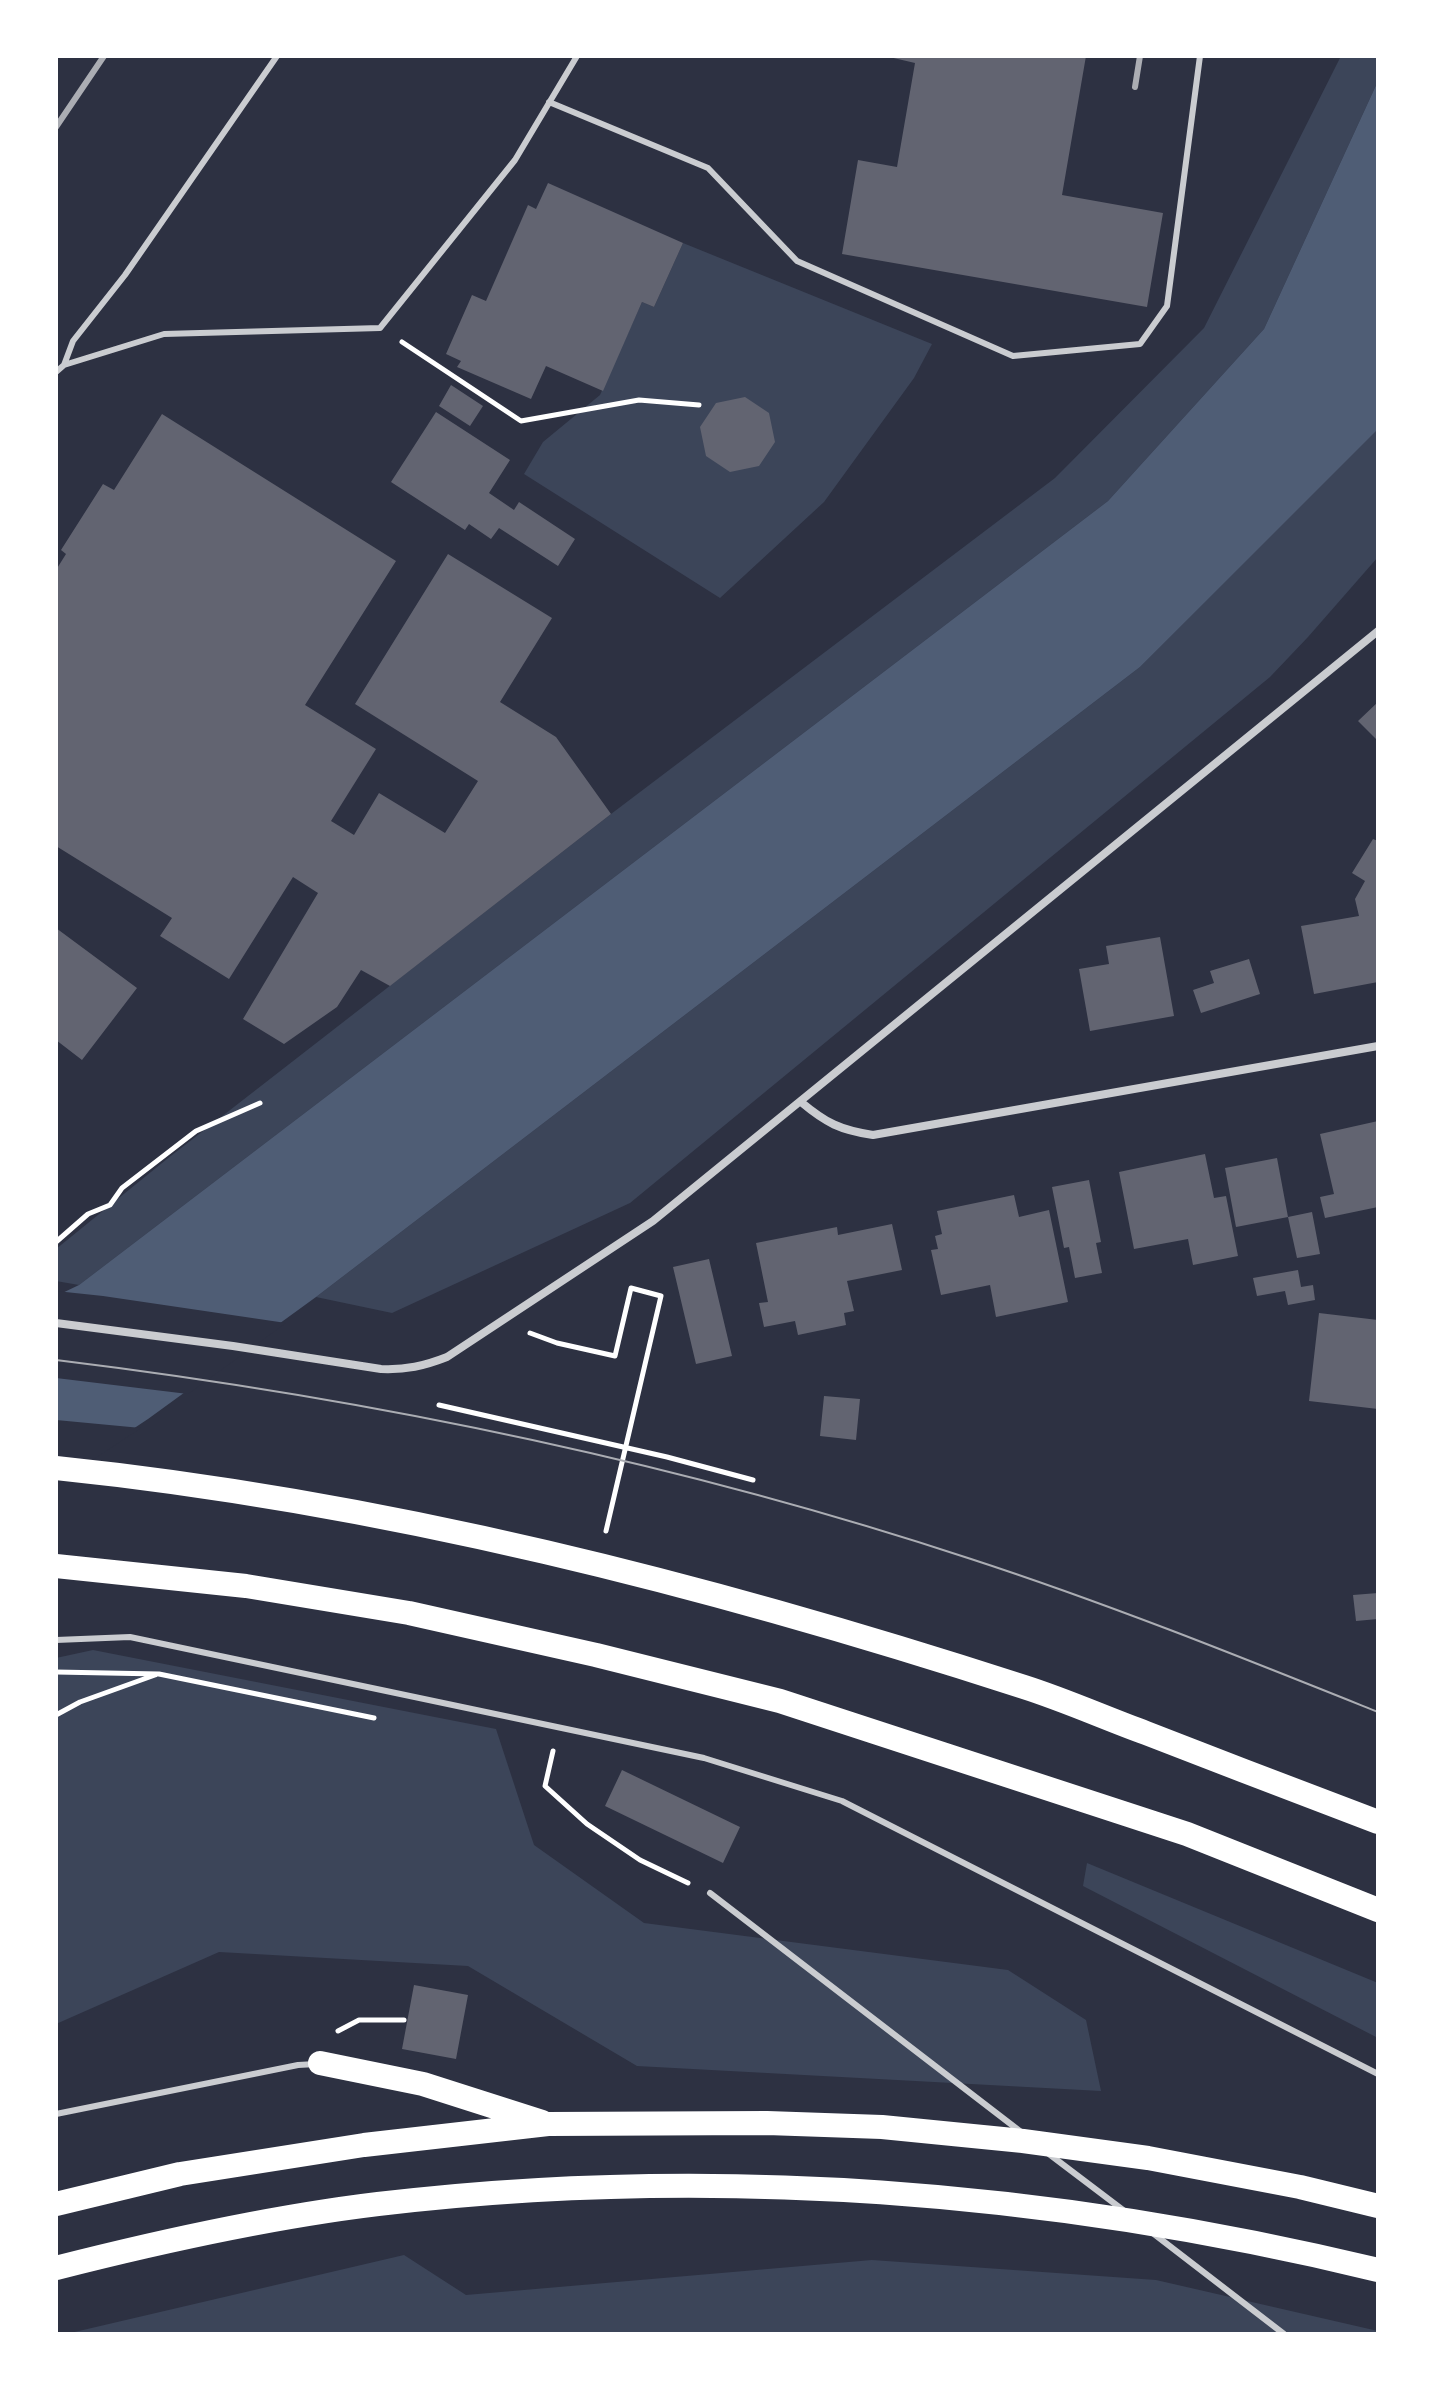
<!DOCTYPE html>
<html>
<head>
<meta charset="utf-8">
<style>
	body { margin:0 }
	#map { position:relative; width:1434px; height:2390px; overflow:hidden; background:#2d3142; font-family:"Sofia Sans Condensed",sans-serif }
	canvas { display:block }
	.frame { position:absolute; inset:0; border:58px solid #fff; pointer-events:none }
</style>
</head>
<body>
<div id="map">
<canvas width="1434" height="2390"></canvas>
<div class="frame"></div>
</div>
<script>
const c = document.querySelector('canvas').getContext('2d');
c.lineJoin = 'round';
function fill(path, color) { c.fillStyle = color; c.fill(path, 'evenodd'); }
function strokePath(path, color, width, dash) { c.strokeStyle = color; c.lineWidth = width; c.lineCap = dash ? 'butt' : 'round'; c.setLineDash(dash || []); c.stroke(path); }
fill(new Path2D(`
	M1341,56H1378V81L1264,329L1108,501L79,1285L56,1281V1249L167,1159L611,814L1055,478L1204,328Z
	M683,243L932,344L914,378L824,502L720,598L524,474L543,442L600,395L642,302L654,307Z
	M1378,427V557L1308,637L1270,677L630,1203L392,1313L316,1297L1140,667Z
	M93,1650L496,1729L534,1845L644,1923L1008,1970L1086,2020L1101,2091L637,2066L468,1966L219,1952L56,2024V1658Z
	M1087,1863L1378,1983V2038L1083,1886Z
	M404,2255L466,2295L872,2260L1156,2280L1378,2331V2334H66Z`), '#3c4559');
fill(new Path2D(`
	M1378,81L1376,431L1140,667L316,1297L148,1419L56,1480V1296L79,1285L1108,501L1264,329Z`), '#4f5d75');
fill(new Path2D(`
	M56,1291L103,1296L286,1323L188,1394L56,1378Z
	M56,1420L141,1428L56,1484Z`), '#2d3142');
fill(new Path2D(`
	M885,56H1086L1062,195L1163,213L1147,307L842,254L858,160L897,167L915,63Z
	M548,183L683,243L654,307L642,302L603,391L546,366L531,399L457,367L461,361L446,354L472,295L486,301L528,205L536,209Z
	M451,385L483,406L470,426L439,406Z
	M745,397L769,413L775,442L759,466L730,472L706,456L700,427L716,403Z
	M436,412L510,460L489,493L514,510L519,502L575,539L558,566L499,528L491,539L469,524L465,530L391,482Z
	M162,414L396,561L305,705L376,749L331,821L354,835L379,793L445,833L478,781L355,704L448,554L552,618L500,702L556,737L611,814L390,986L361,970L337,1007L284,1044L243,1019L318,893L293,877L229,979L160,936L172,918L56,846V570L66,554L61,550L103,484L114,490Z
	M1378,702V741L1358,721Z
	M1373,839L1378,841V982L1314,994L1301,926L1359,916L1355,899L1365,881L1352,873Z
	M56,928L137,988L82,1060L56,1040Z
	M1160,937L1174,1016L1090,1031L1079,969L1109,964L1106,946Z
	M1249,959L1260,994L1201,1013L1193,990L1214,983L1210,971Z
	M1378,1121V1207L1325,1218L1320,1197L1334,1194L1320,1134Z
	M1205,1154L1214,1198L1226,1196L1238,1256L1193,1265L1188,1239L1134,1249L1119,1172Z
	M1277,1158L1288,1217L1236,1227L1225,1168Z
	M1089,1180L1101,1242L1096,1243L1102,1273L1075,1278L1069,1247L1064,1248L1052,1187Z
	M1014,1195L1019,1217L1049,1210L1068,1302L996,1317L990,1285L941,1295L931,1250L938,1249L935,1236L942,1234L937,1211Z
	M1312,1212L1320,1254L1297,1258L1288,1217Z
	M892,1224L902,1270L847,1281L854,1311L844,1313L846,1325L798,1335L795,1321L764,1327L759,1303L768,1302L756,1243L837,1227L838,1235Z
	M709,1259L732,1356L696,1364L673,1267Z
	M1298,1270L1301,1287L1313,1285L1315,1300L1288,1305L1285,1291L1257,1296L1253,1278Z
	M1319,1313L1378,1320V1409L1309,1401Z
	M824,1396L860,1399L856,1440L820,1436Z
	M1378,1593V1619L1356,1621L1353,1595Z
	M622,1770L740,1827L723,1863L605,1806Z
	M414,1985L468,1995L456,2059L402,2049Z`), '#626471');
strokePath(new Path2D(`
	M402,342L521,421L639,400L699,405
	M56,1242L88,1214L110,1205L122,1188L196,1131L260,1103
	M530,1333L557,1343L615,1356L631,1288L661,1296L606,1531
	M439,1405L667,1457L753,1480
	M56,1672L159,1674L374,1718
	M56,1715L80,1702L155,1675
	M553,1751L545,1786L587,1824L640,1860L688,1883
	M338,2031L359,2020H404`), '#fff', 5);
strokePath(new Path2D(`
	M549,102L708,168L797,261L1013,356L1140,344L1167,306L1200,56
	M64,365L73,341L125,275L277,56
	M56,372L64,365L164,334L380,328L515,160L577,56
	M56,1640L130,1637L704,1758L842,1801L1378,2074
	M710,1893L1021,2132
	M56,2114L298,2065L316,2064
	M1049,2154L1123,2210
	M1154,2234L1284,2334`), '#caccd0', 6);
strokePath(new Path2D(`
	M801,1102C826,1123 840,1130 873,1135L1378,1046
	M56,1323L233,1346L381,1369C406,1370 424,1366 447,1357L653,1221L1378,631`), '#caccd0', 8);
strokePath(new Path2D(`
	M56,1468C385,1502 709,1585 1024,1687C1065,1700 1105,1718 1146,1733C1223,1763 1301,1793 1378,1822
	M56,1566L246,1586L409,1613L596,1655L780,1701L1187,1834L1378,1910
	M320,2063L423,2084L542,2122
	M56,2204L180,2174L364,2145L548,2124L767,2123L882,2127L1023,2141L1148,2158L1300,2187L1378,2206
	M56,2268C162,2241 270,2217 378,2204C712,2164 1052,2191 1378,2270`), '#fff', 24);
strokePath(new Path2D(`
	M56,1360C367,1398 674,1461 971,1559C1109,1604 1243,1658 1378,1712`), '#abadb3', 2);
strokePath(new Path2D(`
	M1135,87L1140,56
	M56,127L104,56`), '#abadb3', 6);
</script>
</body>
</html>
